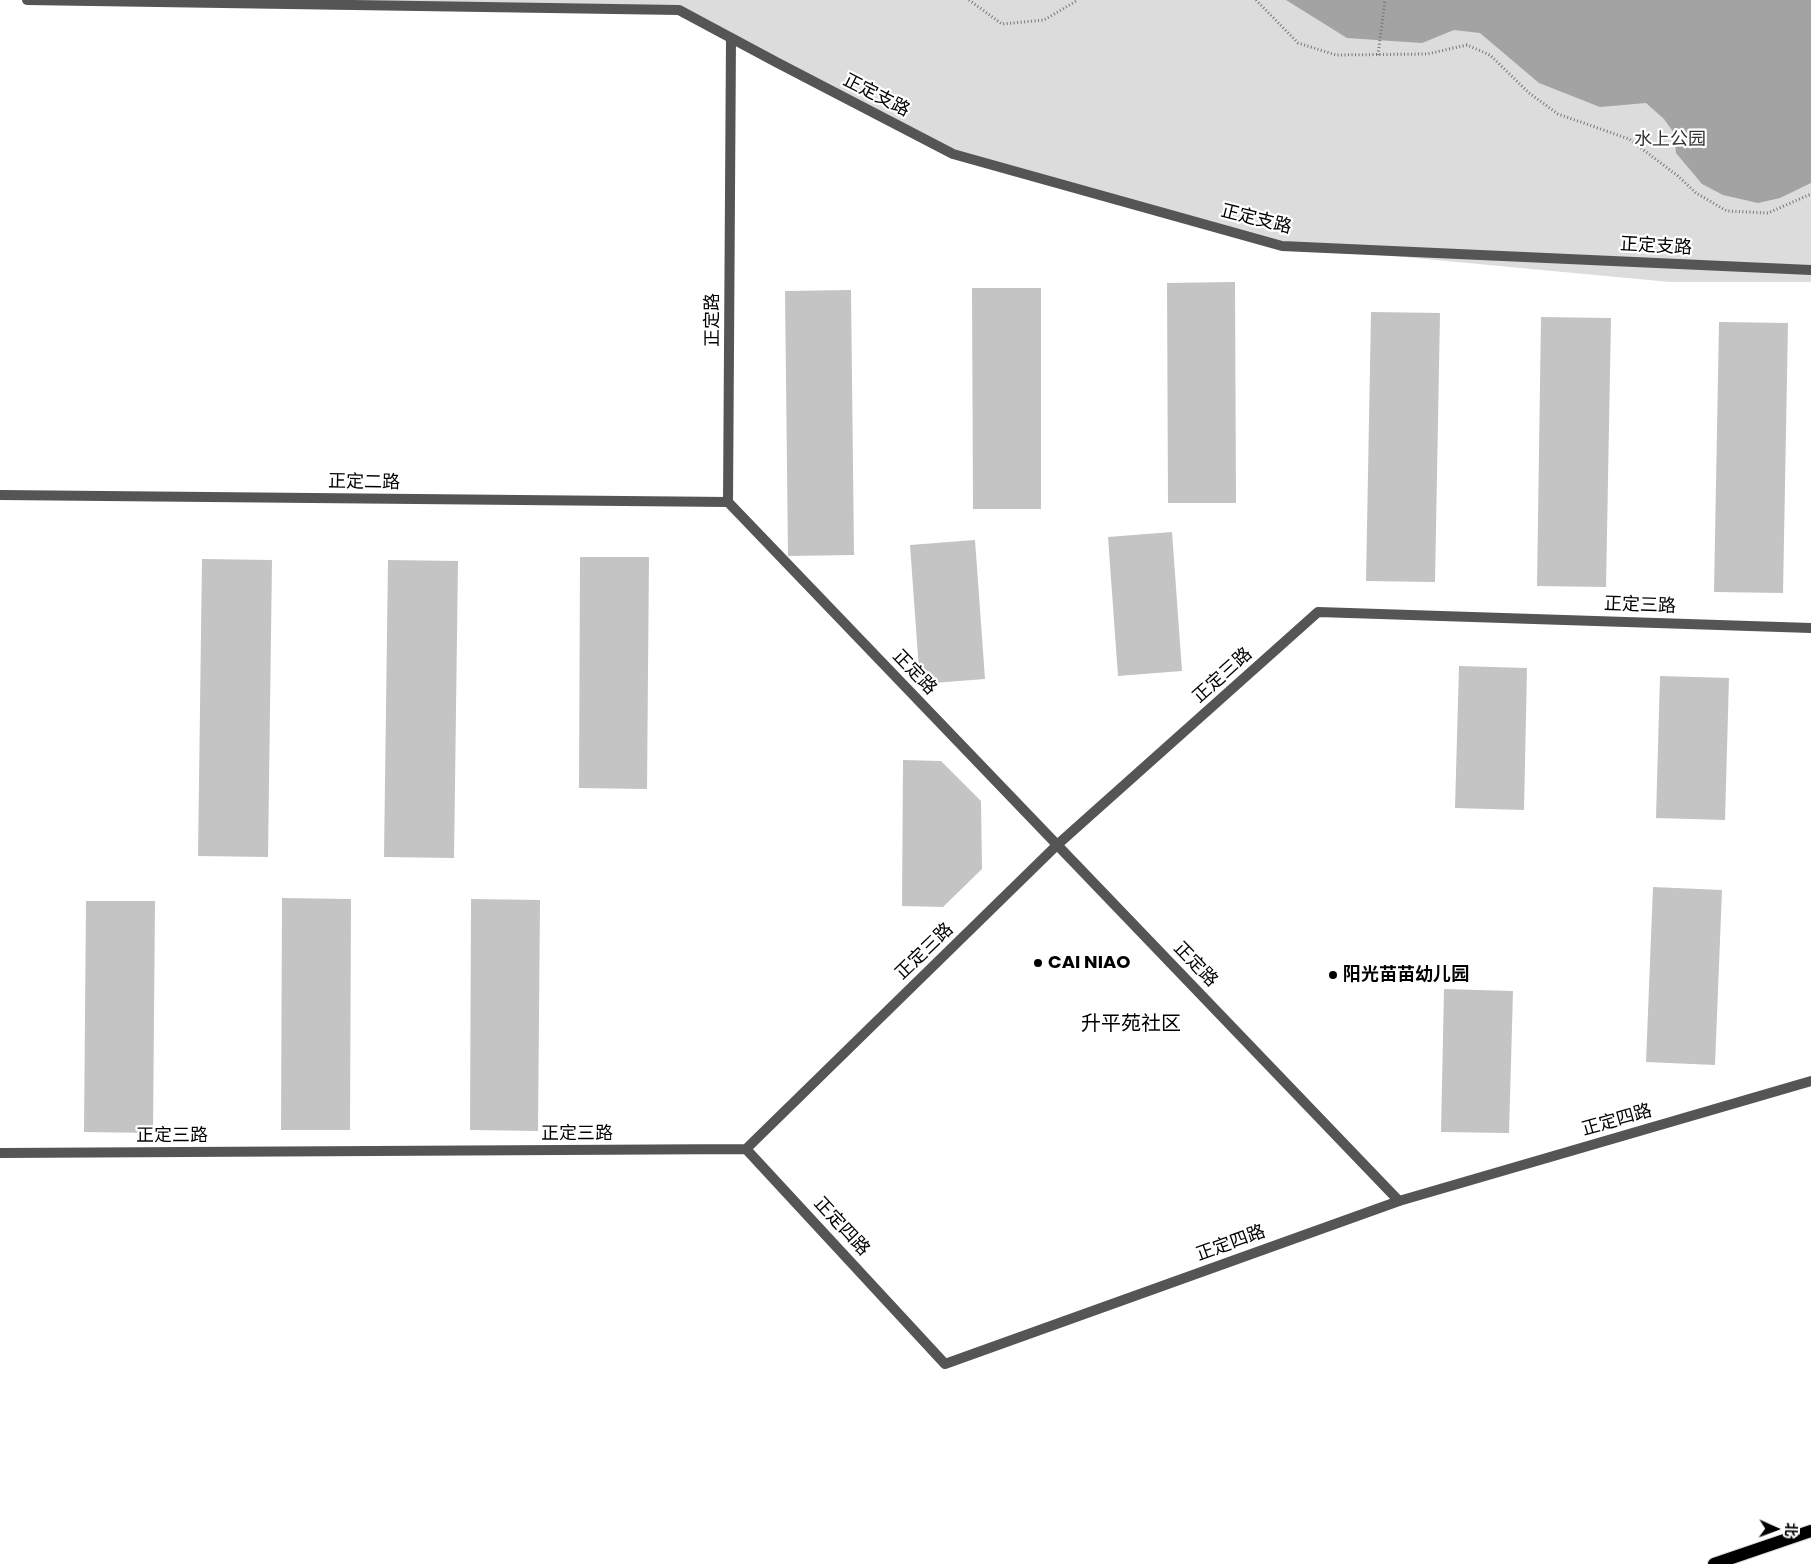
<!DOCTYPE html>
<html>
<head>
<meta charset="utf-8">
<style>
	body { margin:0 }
	#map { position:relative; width:1811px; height:1564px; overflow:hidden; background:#fff; font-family:Poppins,"Noto Sans SC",sans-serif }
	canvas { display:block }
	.north { position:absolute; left:1751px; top:1504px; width:50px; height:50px; -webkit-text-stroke:4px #fff; paint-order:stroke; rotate:92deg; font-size:14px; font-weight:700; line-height:20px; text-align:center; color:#000 }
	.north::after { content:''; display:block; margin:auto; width:18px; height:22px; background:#000; clip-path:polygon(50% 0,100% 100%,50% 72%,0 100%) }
</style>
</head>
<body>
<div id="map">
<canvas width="1811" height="1564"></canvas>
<div class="north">北</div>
</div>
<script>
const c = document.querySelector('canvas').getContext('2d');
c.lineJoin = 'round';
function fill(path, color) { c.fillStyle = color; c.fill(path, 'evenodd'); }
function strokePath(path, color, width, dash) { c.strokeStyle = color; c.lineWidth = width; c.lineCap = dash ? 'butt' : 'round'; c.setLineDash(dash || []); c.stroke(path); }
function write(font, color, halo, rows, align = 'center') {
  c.font = font + ' Poppins,"Noto Sans SC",sans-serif'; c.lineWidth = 4.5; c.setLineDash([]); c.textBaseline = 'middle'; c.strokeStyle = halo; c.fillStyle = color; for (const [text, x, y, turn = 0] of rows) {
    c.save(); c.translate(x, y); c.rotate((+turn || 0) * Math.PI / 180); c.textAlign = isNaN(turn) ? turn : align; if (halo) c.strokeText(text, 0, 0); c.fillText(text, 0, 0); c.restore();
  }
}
fill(new Path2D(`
	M360,0H1811V282H1670L1265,244L953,154L679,10L361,5Z`), '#dcdcdc');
fill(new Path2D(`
	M1286,0H1811V183L1780,198L1758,203L1723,195L1702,184L1676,153L1674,133L1664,119L1646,103L1600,107L1539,83L1480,33L1454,30L1422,43L1347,38Z`), '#a3a3a3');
fill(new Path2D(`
	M1235,282L1236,503H1168L1167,283Z
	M972,288H1041V509H973Z
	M851,290L854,555L788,556L785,291Z
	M1371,312L1440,313L1435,582L1366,581Z
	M1541,317L1611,318L1606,587L1537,586Z
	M1719,322L1788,323L1783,593L1714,592Z
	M1172,532L1182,671L1118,676L1108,537Z
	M975,540L985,679L920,684L910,545Z
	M580,557H649L647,789L579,788Z
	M202,559L272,560L268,857L198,856Z
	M388,560L458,561L454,858L384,857Z
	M1459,666L1527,668L1524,810L1455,808Z
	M1660,676L1729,678L1725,820L1656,818Z
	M903,760L941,761L981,801L982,869L943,907L902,906Z
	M1653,887L1722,890L1715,1065L1646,1062Z
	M282,898L351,899L350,1130H281Z
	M471,899L540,900L538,1131L470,1130Z
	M86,901H155L153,1133L84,1132Z
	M1444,989L1513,991L1509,1133L1441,1132Z`), '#c4c4c4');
const primary = new Path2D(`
	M1714,1564L1811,1531`);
strokePath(primary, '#dbdbdb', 14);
strokePath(new Path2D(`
	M969,0L1002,24L1044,20L1078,0
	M1256,0L1298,43L1336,55L1427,54L1467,45L1490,55L1529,93L1558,114L1629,139L1678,176L1696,193L1727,211L1768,213L1811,194
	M1378,55L1385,0`), '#777', 3, [1, 2.5]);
strokePath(new Path2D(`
	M27,0L679,10L776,62L953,154L1282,246L1811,270
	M746,1149L945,1364L1399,1201L1811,1081
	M0,1153L746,1149L1057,845L1318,612L1811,628`), '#555', 10);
strokePath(new Path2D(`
	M731,38L728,502L1399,1201
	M0,495L728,502`), '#555', 10);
strokePath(primary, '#000', 12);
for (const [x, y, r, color] of [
	[1038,963,5,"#000"],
	[1333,975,5,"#000"]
]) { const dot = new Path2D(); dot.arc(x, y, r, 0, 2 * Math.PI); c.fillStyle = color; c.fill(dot); strokePath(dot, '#fff', 2); }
write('18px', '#000', '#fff', [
	["正定支路",876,96,27],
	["正定支路",1256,220,14],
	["正定支路",1656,247,3],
	["正定路",713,320,-90],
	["正定二路",364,483,1],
	["正定三路",1640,606,2],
	["正定路",914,673,46],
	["正定三路",1223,676,-42],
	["正定三路",925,952,-44],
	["正定路",1195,965,46],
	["正定四路",1617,1121,-16],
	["正定三路",577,1134],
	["正定三路",172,1136],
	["正定四路",841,1227,47],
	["正定四路",1231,1244,-20]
]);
write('18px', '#333', '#fff', [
	["水上公园",1670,140]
]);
write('bold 18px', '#000', '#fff', [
	["CAI NIAO",1048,963],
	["阳光苗苗幼儿园",1343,975]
], 'left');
write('20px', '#000', '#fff', [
	["升平苑社区",1131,1025]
]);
</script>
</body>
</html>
